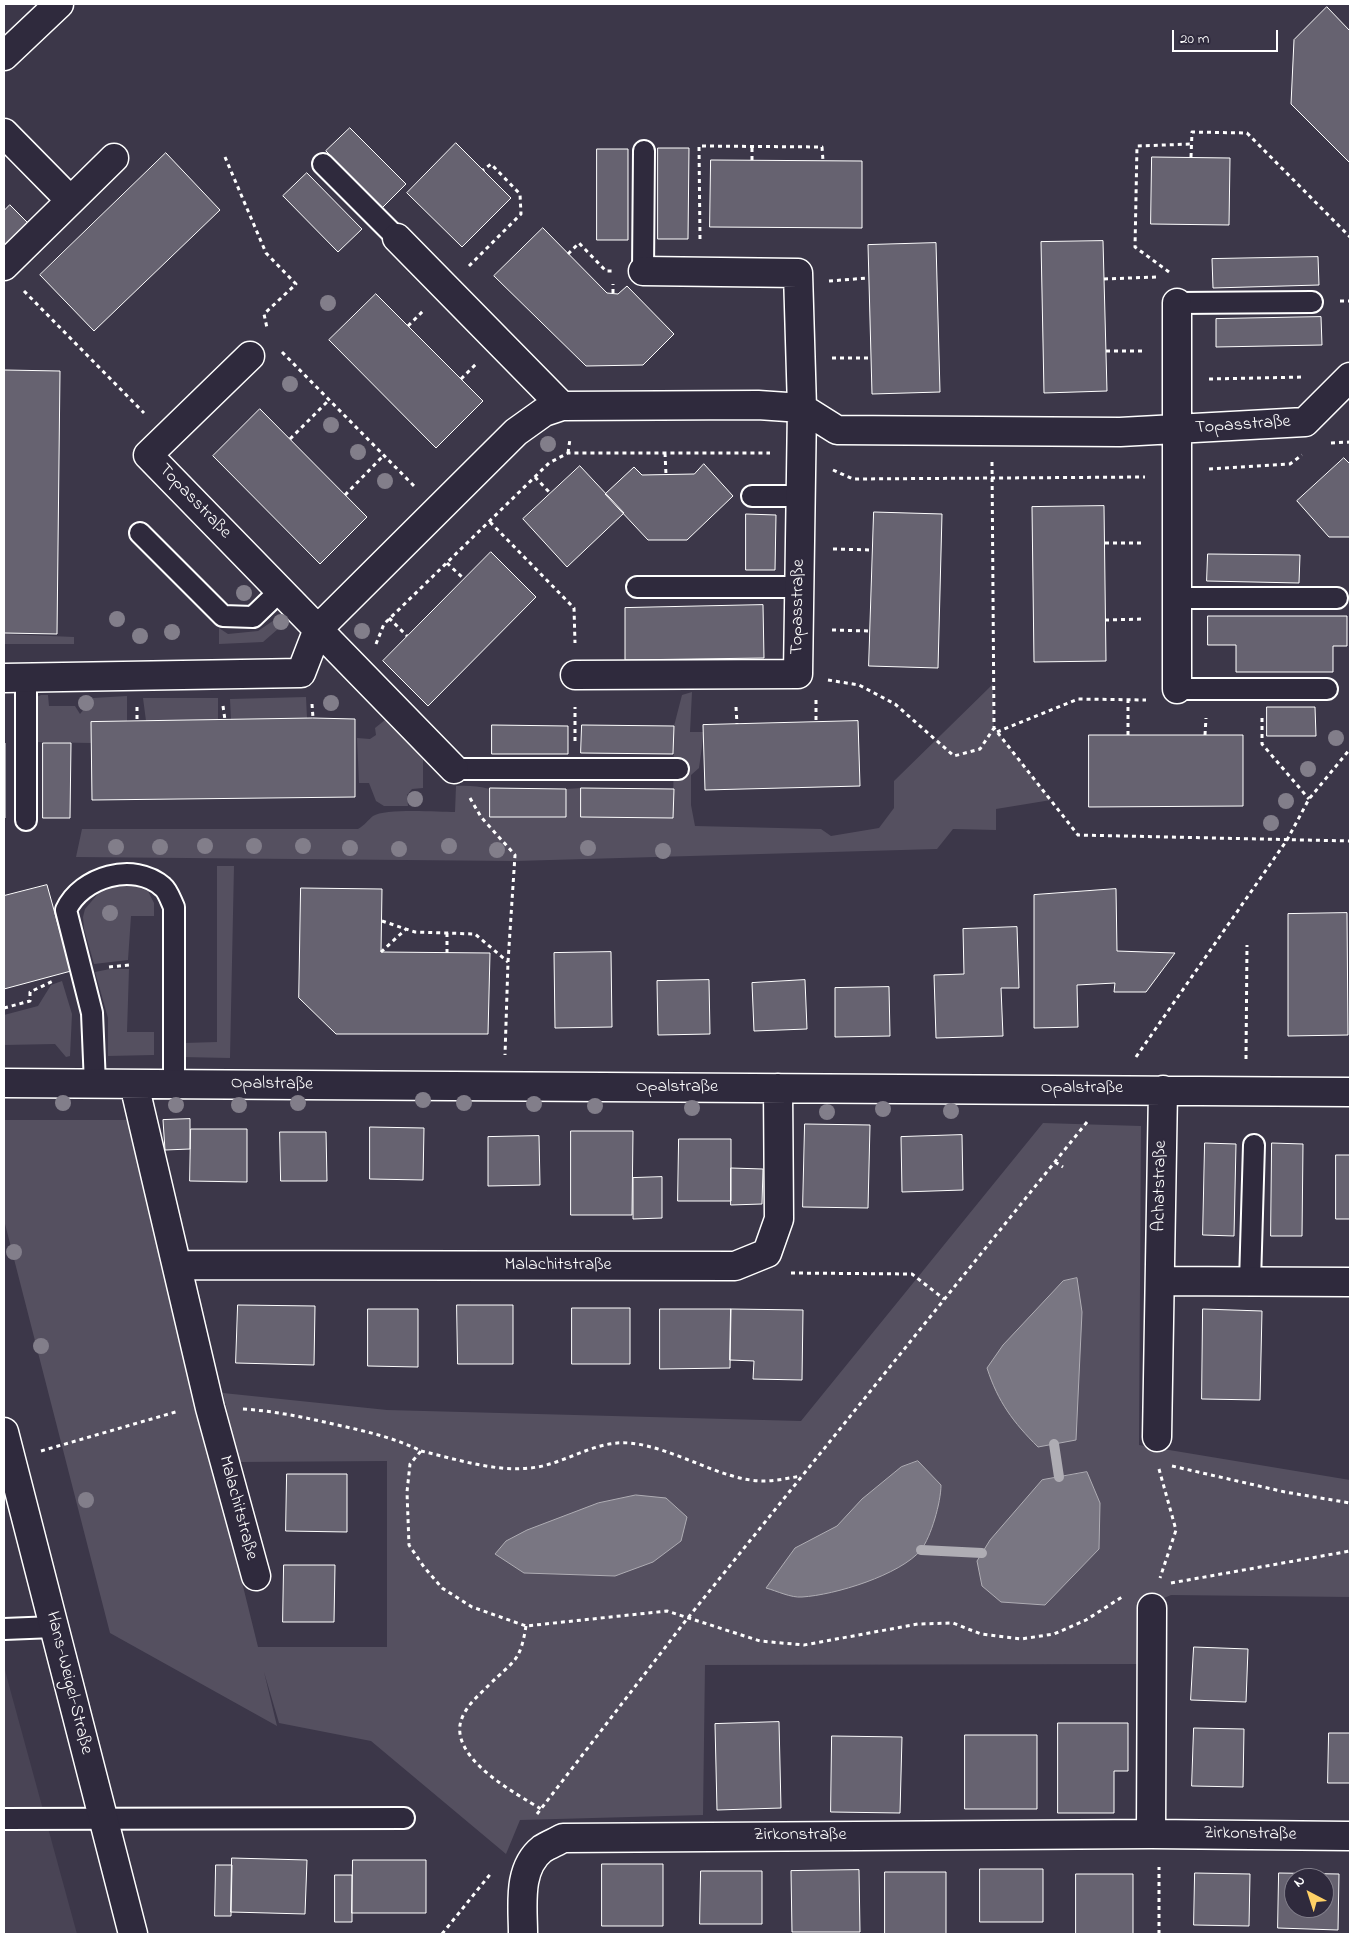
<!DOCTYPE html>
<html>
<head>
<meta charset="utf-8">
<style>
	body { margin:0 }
	#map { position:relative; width:1354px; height:1938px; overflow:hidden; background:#3c3749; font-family:"Indie Flower",sans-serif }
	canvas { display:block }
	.frame { position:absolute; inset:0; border:5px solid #fff; pointer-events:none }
	.north { position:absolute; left:1284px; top:1868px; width:50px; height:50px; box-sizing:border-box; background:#2f2a3d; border:1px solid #827f8b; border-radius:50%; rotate:320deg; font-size:14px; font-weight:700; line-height:20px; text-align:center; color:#fff }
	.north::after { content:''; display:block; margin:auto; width:18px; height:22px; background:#ffd166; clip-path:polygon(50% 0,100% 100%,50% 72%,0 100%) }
	.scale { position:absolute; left:1172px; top:30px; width:106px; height:22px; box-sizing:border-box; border:2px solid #fff; border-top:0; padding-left:6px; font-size:15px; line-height:18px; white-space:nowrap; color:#fff; -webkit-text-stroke:4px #2f2a3d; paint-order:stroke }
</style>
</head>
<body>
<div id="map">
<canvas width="1354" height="1938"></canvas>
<div class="frame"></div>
<div class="north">N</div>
<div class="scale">20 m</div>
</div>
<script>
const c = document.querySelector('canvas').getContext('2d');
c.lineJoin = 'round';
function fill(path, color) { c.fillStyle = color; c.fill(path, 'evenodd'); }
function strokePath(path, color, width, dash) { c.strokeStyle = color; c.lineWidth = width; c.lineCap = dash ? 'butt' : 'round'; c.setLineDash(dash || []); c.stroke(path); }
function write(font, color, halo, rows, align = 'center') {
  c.font = font + ' "Indie Flower",sans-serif'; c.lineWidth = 4; c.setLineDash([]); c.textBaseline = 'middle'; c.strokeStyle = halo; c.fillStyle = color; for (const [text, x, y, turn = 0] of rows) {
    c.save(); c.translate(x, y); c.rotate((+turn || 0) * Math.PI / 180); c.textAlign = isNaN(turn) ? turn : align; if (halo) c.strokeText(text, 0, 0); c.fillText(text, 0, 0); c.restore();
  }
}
fill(new Path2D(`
	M4,1665L7,1678L77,1934H4Z`), '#494455');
fill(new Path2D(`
	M283,614L287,616L286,622L263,642L219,644V628L228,634L258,631Z
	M4,634L74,637V644H4Z
	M993,684L994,728L1051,800L996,809V830L953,829L937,849L515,861L76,857L82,829H358C365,825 368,820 373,816C385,808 439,812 455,812L456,786C494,783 531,804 566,817V789L581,788V817L673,818L674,726L682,695L692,692L690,732H704L699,768L691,775V805L695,826L821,829L831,836L879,828L894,808V781Z
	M41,695H48L49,706H75L80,714L93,698L127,696V721L92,722L91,743L32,742L34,698Z
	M306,697L307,718L231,720L230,699Z
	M143,698H218V720L146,721Z
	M385,720L423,757V788L412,789L407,795L408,806H384L376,801L369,783H359L357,738L370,739L376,735L375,728Z
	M217,866H234L230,1058L181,1057L184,1043L217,1042Z
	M129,883L148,891L154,903V916H131L128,960L94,964L84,929L83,917L85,909L102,889Z
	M110,969H129L127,1032H154V1055L108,1056V1018L95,972Z
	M62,981L72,1014L70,1056L66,1057L55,1044L4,1045V1015L38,1006L51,985Z
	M4,1120H128L258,1647H387V1461L239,1462L223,1393L387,1410L801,1421L1043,1123L1141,1126L1139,1445L1350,1480V1597L1171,1595L1138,1609L1137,1664L705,1665L703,1815L520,1820L506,1854L371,1741L279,1723L264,1672L277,1726L110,1633L4,1220Z`), '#555060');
const water = new Path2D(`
	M1077,1278L1082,1312L1076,1440L1038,1447C1013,1422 998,1402 987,1368L1003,1345L1063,1281Z
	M918,1461L941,1485C941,1502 931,1537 921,1550C900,1575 835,1595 802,1597C791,1598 777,1591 766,1588L795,1548L837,1526L862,1499L901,1467Z
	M1087,1472L1100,1503L1099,1549L1045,1605L1001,1602L982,1586L977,1561L982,1553L990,1540L1042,1480Z
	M636,1495L666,1498L687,1517L681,1541L653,1562L615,1576L524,1573L495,1554L506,1541L527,1530L598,1503Z`);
fill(water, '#797682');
strokePath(water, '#afadb4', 1);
strokePath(new Path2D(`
	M1054,1444L1059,1477
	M921,1550L982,1553`), '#afadb4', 10);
const building = new Path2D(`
	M1327,7L1350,31V163L1291,104L1294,40Z
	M350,128L406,184L382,208L326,151Z
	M456,143L511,198L462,247L407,193Z
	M658,148H689L688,239H658Z
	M597,149H628V240H597Z
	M166,153L220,210L94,331L40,275Z
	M1152,157L1230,158L1229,225L1151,224Z
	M711,160L862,161V228L710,227Z
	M307,173L362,229L338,252L283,196Z
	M10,205L30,225L4,251V211Z
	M543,228L607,293L618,294L627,286L674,334L643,365L586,366L494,276Z
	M1103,241L1107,391L1044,393L1041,242Z
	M936,243L940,392L872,394L868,245Z
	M1318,257L1319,285L1213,288L1212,259Z
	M376,294L483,401L436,448L329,340Z
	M1321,317L1322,345L1216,347V319Z
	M4,370L60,371L57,634L4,633Z
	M260,409L367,517L320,564L213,456Z
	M1344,458L1350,464V537H1329L1297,501Z
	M704,464L733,496L687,540H648L605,494L634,467L642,475L694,474Z
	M580,466L624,513L567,567L523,519Z
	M1104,506L1106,661L1034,662L1032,507Z
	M874,512L942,514L938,668L869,666Z
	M746,514L776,515L775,570H746Z
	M491,552L536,597L428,706L383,661Z
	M1208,554L1300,555L1299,583L1207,581Z
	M763,605L764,658L625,660V608Z
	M1208,616H1347V646H1333V672H1236V645H1208Z
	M1267,707H1315L1316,736H1267Z
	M313,718L355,719V797L92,800L91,722Z
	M858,721L860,786L705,790L703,725Z
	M492,725L568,726V754H492Z
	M582,725L674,726L673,754L581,753Z
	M1089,735H1243V806L1089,807Z
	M4,743H5V818H4Z
	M43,743H71L70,818H43Z
	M490,788L566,789V817H490Z
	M581,788L674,789L673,818L581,817Z
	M47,885L71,971L4,989V896Z
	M301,888L382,889L381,952L490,953L488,1034H336L299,998Z
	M1116,889L1117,951L1175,953L1146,992H1114L1115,983L1077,985L1078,1027L1034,1028V895Z
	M1347,913L1348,1035L1288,1036V914Z
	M1017,927L1019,988H1001L1003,1036L936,1038L934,975L964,974L963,929Z
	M611,952L612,1027L555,1028L554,953Z
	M709,980L710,1034L658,1035L657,981Z
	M805,980L807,1029L754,1031L752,983Z
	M889,987L890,1036L835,1037V988Z
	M190,1119V1149L165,1150L163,1120Z
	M805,1124L870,1125L868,1208L803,1207Z
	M370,1127L424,1128L423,1180L370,1179Z
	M191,1129H247V1182L190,1181Z
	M571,1131H633L632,1215H571Z
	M280,1132H326L327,1181H281Z
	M962,1135L963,1190L902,1192L901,1137Z
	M539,1136L540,1185L488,1186V1137Z
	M679,1139H731V1201H678Z
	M1205,1143L1236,1144L1234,1236L1203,1235Z
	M1272,1143L1303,1144L1302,1236H1271Z
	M1336,1155H1350V1219H1336Z
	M731,1168L763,1169L762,1204L731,1205Z
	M662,1177V1218L633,1219V1178Z
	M238,1305L315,1306L314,1365L236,1363Z
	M457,1305H513V1364H458Z
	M572,1308H630V1364H572Z
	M368,1309H418V1367L368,1366Z
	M660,1309H731L730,1368L660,1369Z
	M731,1309L803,1310L802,1380L753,1379L754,1361L730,1360Z
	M1203,1309L1262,1311L1260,1400L1202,1399Z
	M287,1474H347V1532L286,1531Z
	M284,1565H335L334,1622H283Z
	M1194,1647L1248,1649L1246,1702L1191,1700Z
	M779,1722L781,1808L717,1810L715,1724Z
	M1058,1723H1128V1771H1114V1813H1058Z
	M1194,1728L1244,1729L1243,1787L1192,1786Z
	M1329,1733H1350V1783H1328Z
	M965,1735H1037V1809H965Z
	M832,1736L902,1737L900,1813L831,1812Z
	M232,1858L307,1860L305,1914L231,1912Z
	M353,1860H426V1913H352Z
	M602,1864H663V1926H602Z
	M216,1865H232L231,1916H215Z
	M980,1869H1043V1922H980Z
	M859,1870L860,1932H792L791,1871Z
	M701,1871H762V1924H700Z
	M885,1872H946V1934H885Z
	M1195,1873L1250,1874L1249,1926L1194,1925Z
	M1279,1873L1339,1874L1338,1930L1278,1928ZM1294,1878H1324V1908H1294Z
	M1076,1874H1133V1934H1076Z
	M335,1875H352V1922H335Z`);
fill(building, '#666270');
strokePath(building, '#fff', 1);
const service = new Path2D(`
	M323,164L397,238
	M643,271L644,151
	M1177,303L1312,302
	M752,496H801
	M140,533L223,616L253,617L280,591
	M637,587H799
	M1177,598H1337
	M26,678V820
	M1177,689H1327
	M454,769H678
	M95,1084L92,1013L66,910C81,877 134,861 163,887C168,891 171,901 174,907V1084
	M1250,1282L1254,1145
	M4,1629L54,1627
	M4,1819L404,1818`);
const minor = new Path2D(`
	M4,133L70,200
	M397,238L562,406
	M4,266L114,158
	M1177,303V689
	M250,356L148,455L454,769
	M575,675L798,674L802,408L798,273L643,271
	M4,678L301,673L318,629L516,432L544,412L562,406L758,405L802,408L837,430L1120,432L1305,422L1350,377
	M4,1083L1350,1092
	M134,1084L210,1408L256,1576
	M179,1265L735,1266L767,1253L779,1219L778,1088
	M1160,1281L1350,1282
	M1157,1437L1163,1090
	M1151,1834L1152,1608
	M523,1934C523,1906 517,1869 542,1849C548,1845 556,1842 563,1838L1151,1834L1350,1836`);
const tertiary = new Path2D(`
	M4,56L59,4
	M4,1432L133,1934`);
strokePath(service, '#fff', 24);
strokePath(minor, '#fff', 31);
strokePath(tertiary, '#fff', 31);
strokePath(new Path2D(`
	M225,157L266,253L296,284L264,314L267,328
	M1191,157L1192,132L1247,133L1350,237
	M752,160V147
	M700,239L699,146L822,147L823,161
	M568,254L579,243L606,271H612
	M469,266L521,214L520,194L491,164L483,170
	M1169,272L1135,247L1137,146L1192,144
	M1104,279L1156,277
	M829,281L868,278
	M24,291L144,413
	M613,293V284
	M1340,301H1350
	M408,326L423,311
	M1106,351H1145
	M282,352L416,488
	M832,358H871
	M461,379L477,363
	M1209,379L1305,377
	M290,439L329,400
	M1331,443L1350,442
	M568,453L570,439
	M665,453L666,475
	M992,462L994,728L1078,835L1350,841
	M1209,469L1290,464L1302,455
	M833,470L853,479L1145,477
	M535,477L550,493
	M345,495L384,455
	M490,522L574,608L575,643
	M1105,543H1144
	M833,549L873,550
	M447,563L464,579
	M389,618L407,636
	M1105,620L1145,619
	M832,630L870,631
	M376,644L384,624L549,463L568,453H770
	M828,680L859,685L895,704L954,756L980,749L994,728
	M816,700V722
	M312,704L313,718
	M223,706L225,720
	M137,707V721
	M736,707L737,724
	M1262,718V744L1309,799
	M997,732L1078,699L1146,700
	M1128,735V700
	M1205,735L1206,718
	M575,741V707
	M470,798L481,817L515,855L508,962L505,1055
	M382,921L415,932L475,934L508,962
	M447,933V953
	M381,952L406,929
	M109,967L129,965
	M4,1008L30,1001V992L55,980
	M1136,1057L1287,840L1309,799L1350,749
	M1246,1059L1247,945
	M1055,1162L1063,1167
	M791,1273L912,1274L944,1299
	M243,1409C274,1411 303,1417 333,1424C364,1431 393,1437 421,1451L410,1464L407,1492L409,1545L424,1567L442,1588L472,1607L526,1626L667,1611L760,1641L804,1645L918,1624L953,1623L981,1634L1021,1639L1054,1634L1086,1620L1122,1597
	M41,1451L179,1411
	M421,1451C456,1459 494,1472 530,1468C564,1465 594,1440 629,1443C674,1447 722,1481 763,1481C776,1481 789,1478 801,1476
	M1172,1466L1285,1492L1350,1503
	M1159,1469L1176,1530L1160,1578
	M1171,1583L1350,1551
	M526,1626C520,1663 514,1660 489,1685C478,1696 463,1708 460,1725C455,1761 515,1793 541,1809
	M537,1814L687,1619L1087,1122
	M442,1934L492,1872
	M1159,1934V1867`), '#fff', 3, [4, 4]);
strokePath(service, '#2f2a3d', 20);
strokePath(minor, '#2f2a3d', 28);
strokePath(tertiary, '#2f2a3d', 28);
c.fillStyle = '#827e8a';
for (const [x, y] of [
	[328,303],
	[290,384],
	[331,425],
	[548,444],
	[358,452],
	[385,481],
	[244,593],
	[117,619],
	[281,622],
	[362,631],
	[172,632],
	[140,636],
	[86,703],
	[331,703],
	[1336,738],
	[1308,769],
	[415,799],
	[1286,801],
	[1271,823],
	[205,846],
	[254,846],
	[303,846],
	[449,846],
	[116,847],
	[160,847],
	[350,848],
	[588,848],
	[399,849],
	[497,850],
	[663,851],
	[110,913],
	[423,1100],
	[63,1103],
	[298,1103],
	[464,1103],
	[534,1104],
	[176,1105],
	[239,1105],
	[595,1106],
	[692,1108],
	[883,1109],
	[951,1111],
	[827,1112],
	[14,1252],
	[41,1346],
	[86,1500]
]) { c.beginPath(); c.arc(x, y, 8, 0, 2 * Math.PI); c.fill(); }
write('18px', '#fff', '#2f2a3d', [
	["Topasstraße",1243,426,-4],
	["Topasstraße",194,502,46],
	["Topasstraße",799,607,-89],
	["Opalstraße",272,1085,1],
	["Opalstraße",677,1088],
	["Opalstraße",1082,1089],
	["Achatstraße",1161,1186,-89],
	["Malachitstraße",558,1266],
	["Malachitstraße",237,1508,75],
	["Hans-Weigel-Straße",68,1683,76],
	["Zirkonstraße",1250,1835,1],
	["Zirkonstraße",800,1836]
]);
</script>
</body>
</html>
